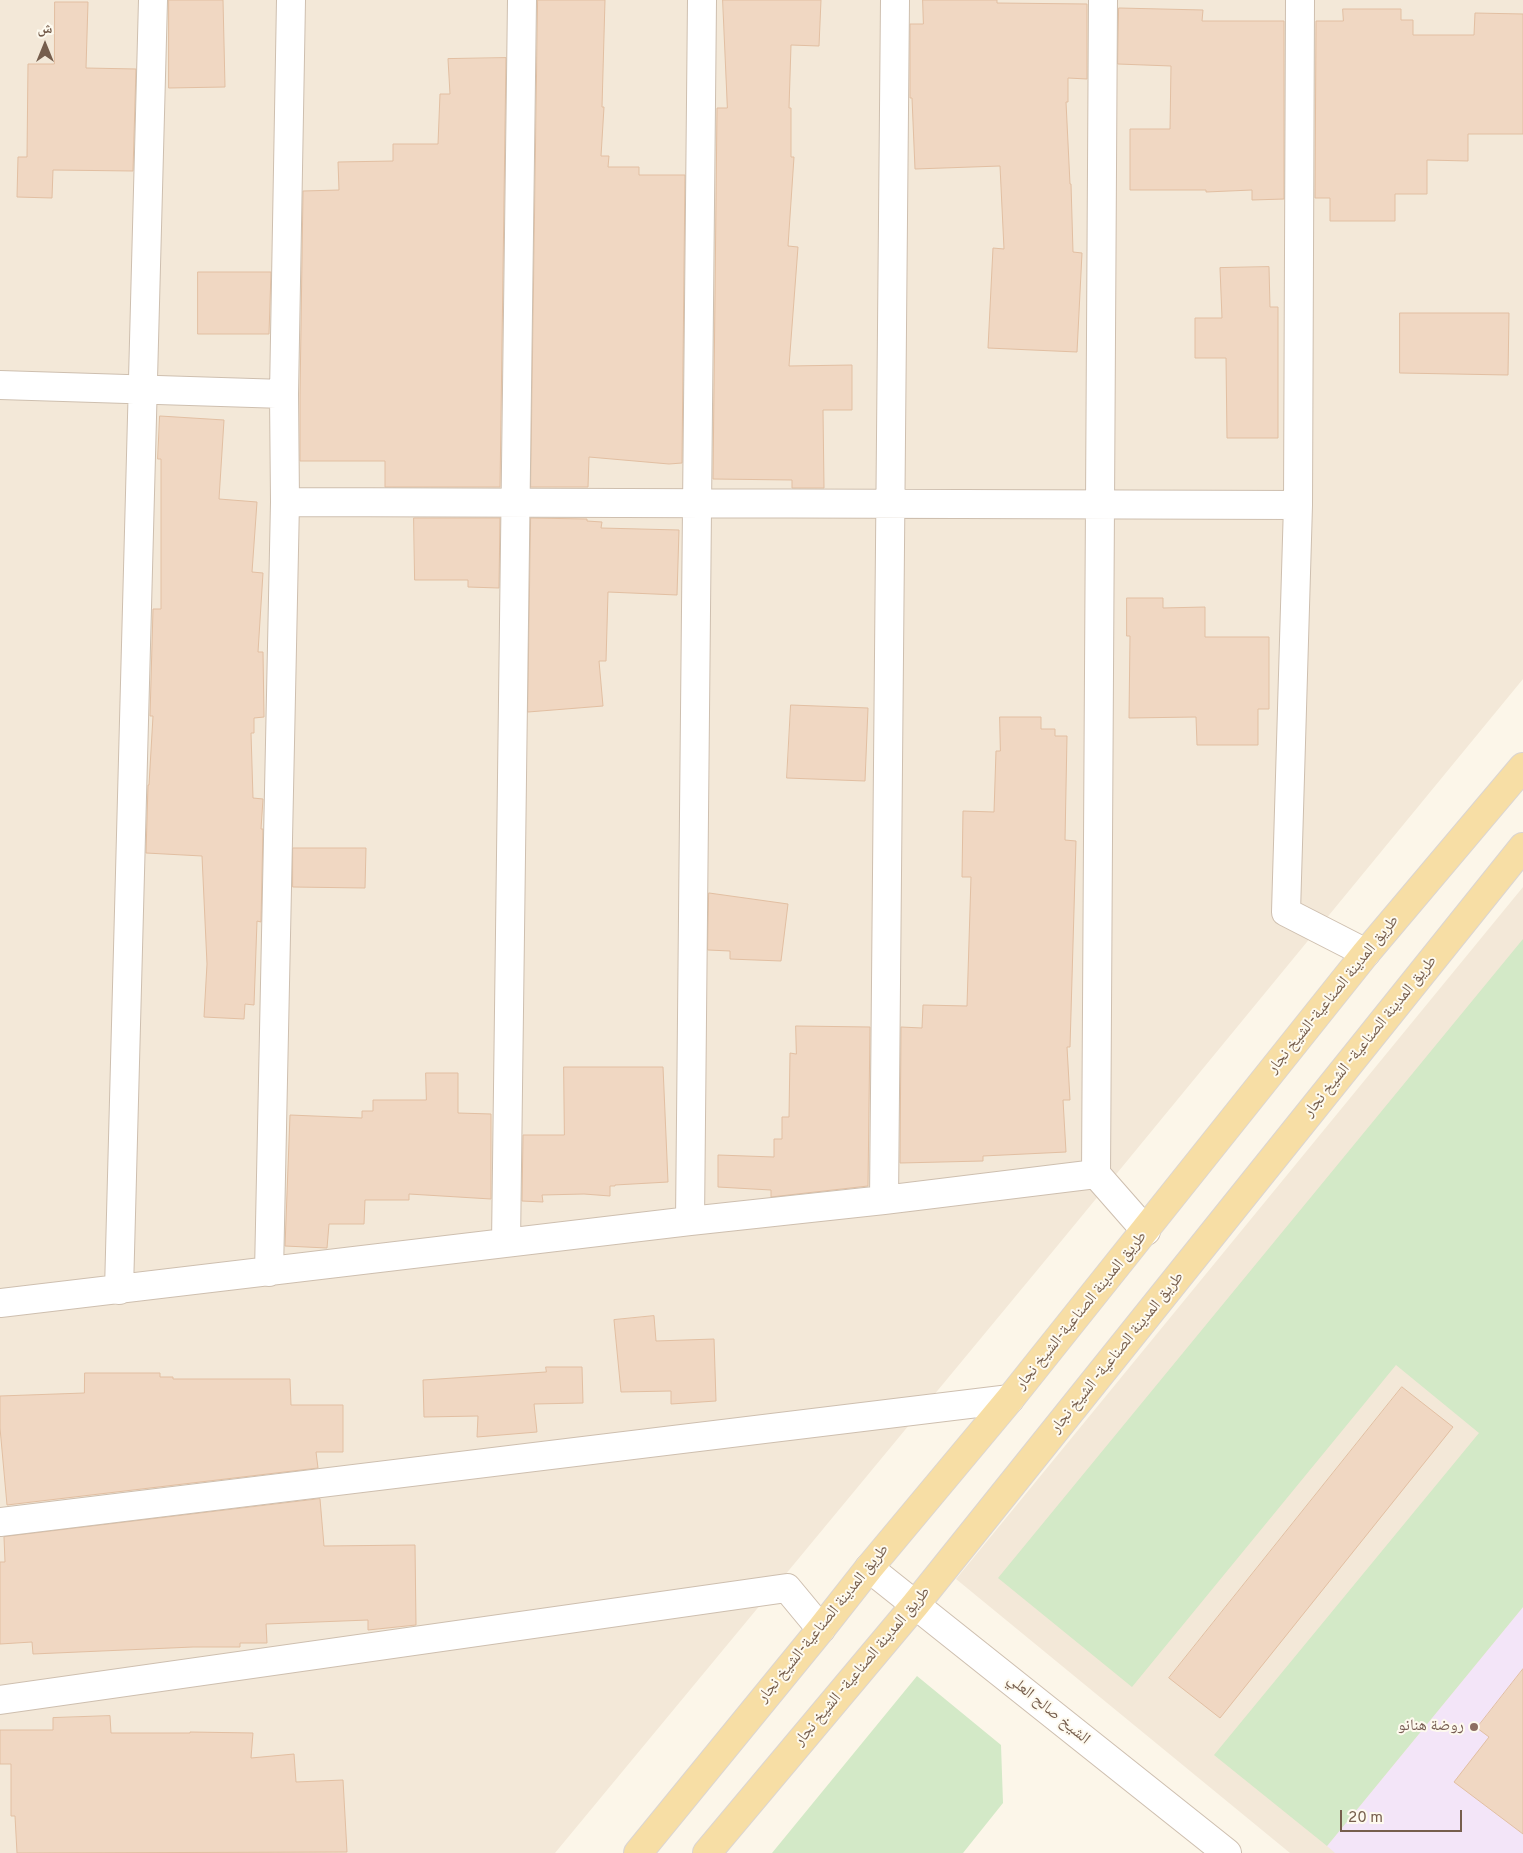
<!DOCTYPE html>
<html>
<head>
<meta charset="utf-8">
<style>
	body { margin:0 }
	#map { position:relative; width:1523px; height:1853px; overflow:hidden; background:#fcf6e9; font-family:Overpass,"Noto Naskh Arabic",sans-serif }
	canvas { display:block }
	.north { position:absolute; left:20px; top:20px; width:50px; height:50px; -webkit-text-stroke:4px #fefaef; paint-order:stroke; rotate:0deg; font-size:14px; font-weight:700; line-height:20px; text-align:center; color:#765e4d }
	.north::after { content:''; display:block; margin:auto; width:18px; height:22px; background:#765e4d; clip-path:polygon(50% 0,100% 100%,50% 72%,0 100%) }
	.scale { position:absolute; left:1340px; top:1810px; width:122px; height:22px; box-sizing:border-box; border:2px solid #765e4d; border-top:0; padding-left:6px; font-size:15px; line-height:18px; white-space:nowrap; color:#765e4d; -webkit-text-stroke:4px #fefaef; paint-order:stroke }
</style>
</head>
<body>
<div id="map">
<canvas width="1523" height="1853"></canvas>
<div class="north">ش</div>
<div class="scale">20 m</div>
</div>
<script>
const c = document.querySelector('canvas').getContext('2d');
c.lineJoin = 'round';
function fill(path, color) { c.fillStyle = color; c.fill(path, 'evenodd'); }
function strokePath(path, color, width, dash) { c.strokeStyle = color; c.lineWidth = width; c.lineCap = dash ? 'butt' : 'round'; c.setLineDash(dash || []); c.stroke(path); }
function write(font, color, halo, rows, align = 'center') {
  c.font = font + ' Overpass,"Noto Naskh Arabic",sans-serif'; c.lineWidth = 4; c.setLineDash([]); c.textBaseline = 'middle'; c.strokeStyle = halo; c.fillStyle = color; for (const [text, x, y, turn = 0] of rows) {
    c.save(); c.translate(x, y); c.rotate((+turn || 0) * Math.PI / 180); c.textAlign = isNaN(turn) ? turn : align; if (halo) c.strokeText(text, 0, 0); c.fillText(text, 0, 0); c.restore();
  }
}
fill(new Path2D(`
	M0,0H1523V679L1058,1245L555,1853H0Z
	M1523,887V1853H1290L956,1579Z`), '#f3e8d8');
fill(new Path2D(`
	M1523,1607V1853H1335L1327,1846Z`), '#f3e5f8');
fill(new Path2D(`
	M1523,939V1607L1327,1846L1214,1755L1479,1433L1396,1365L1132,1687L998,1578Z
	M917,1676L1001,1745L1003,1803L963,1853H772Z`), '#d3e9c7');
const building = new Path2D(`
	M169,0H223L225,87L169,88Z
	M538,0H605L602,107H604L601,156H609L608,167H639V175H685L682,463L669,464L589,457L588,487H531Z
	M723,0H821L819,46L791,45L789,108H791V157H794L788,246L798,247L789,366L852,365V410H823L824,488H792V480L713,479L717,108H727Z
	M923,0H997V3L1087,4V79L1068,78V102H1066L1070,184H1071L1073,252L1082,253L1077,352L988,348L993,248L1004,249L1000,166L915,169L912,98H910V24H923Z
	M55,2H88L86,68L136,69L133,171L53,170L52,198L17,197L18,157H27L28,64H54Z
	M1119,8L1203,10L1202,21H1284V199L1252,200V190L1206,192V190H1130V129H1170L1171,66L1118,64Z
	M1343,9H1401V20H1413V35H1474L1475,13L1523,14V134H1468V161L1427,160V194H1395V221H1330V198H1315L1316,21H1343Z
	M506,58L500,487H385V461H300V394L303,191L339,190L338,162L393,161V144H438L440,94H450L448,59Z
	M1269,267L1270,307H1278V438H1227L1226,358H1195V318H1222L1220,268Z
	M198,272H271L269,334H198Z
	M1400,313H1509L1508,375L1400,373Z
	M160,416L224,420L219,499L257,502L252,572L263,573L258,652H263L264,717L254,718V733H251L253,798L263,799L261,829H263L261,922L257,921L254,1005L245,1004L244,1019L204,1017L207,964L202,856L146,853L148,785H149L153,716H150L153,609H161V459H158Z
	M414,518H500L499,588L468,587V580H415Z
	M531,518L587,519V521L602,522L601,528L679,530L677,595L608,592L606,661H599L603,706L528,712Z
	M1127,598H1163V608L1205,607V637H1269V709H1258V745H1197L1196,717L1129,718L1130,636H1127Z
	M791,705L868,708L865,781L787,778Z
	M1000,717H1041V729H1055V736H1067L1065,840L1076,841L1070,1047H1067L1070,1100H1063L1066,1152L983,1156V1161L900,1163L901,1027L922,1028L923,1005L967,1006L971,877H962L963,811L994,812L996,751H1000Z
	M293,848H366L365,888L293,887Z
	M709,893L788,904L781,961L730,959V951L708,950Z
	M796,1026L870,1027L868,1186L771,1197V1190L718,1187V1155L774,1157V1139H782V1117H789L790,1053L796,1054Z
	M564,1067H663L668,1182L615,1185V1186H610V1196L584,1194L542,1195L543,1202L522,1201L523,1135H564Z
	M426,1073H458V1113L491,1114V1199L409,1194V1200H365L364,1224H329L327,1248L285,1246L290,1115L362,1118V1111H373V1100H426Z
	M654,1316L656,1341L714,1339L716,1401L671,1404V1391L621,1392L614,1320Z
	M546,1367H582L583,1403L534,1404L537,1432L477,1437L478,1416L424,1417L423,1380L546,1372Z
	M85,1373H160V1377H173V1379H290L291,1405H343V1452H316L318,1468L7,1505L0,1428V1396L84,1393Z
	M1402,1387L1453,1427L1220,1718L1169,1678Z
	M320,1499L324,1546L415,1545L416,1625L368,1630V1620L266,1624L267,1643H240V1647H193L33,1654L32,1642L0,1644V1562H5L4,1537Z
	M1523,1669V1834L1454,1782L1489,1737L1477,1728Z
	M110,1716L111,1733H190V1732L253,1733L251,1758L294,1754L296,1782L343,1780L347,1852L17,1853L15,1816H11V1764H0V1730H53V1718Z`);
fill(building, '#f0d7c2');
strokePath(building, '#e2bfa2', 1);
const street = new Path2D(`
	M1103,0L1096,1174L1146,1231
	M1300,0L1298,505L1286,912L1366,953
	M0,385L284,394
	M285,502L1298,505
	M884,1200L895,0
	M690,1221L702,0
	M506,1243L522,0
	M269,1272L285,502L284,394L291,0
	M119,1290L153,0
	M0,1303L690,1221L884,1200L1096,1174
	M0,1522L1010,1399
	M869,1568L1227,1853
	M0,1700L787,1588L821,1629`);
const primary = new Path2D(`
	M638,1853L821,1629L869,1568L1010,1399L1366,953L1523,767
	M707,1853L915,1605L1523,847`);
strokePath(street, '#cebfaf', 30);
strokePath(primary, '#dbd5d1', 30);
strokePath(street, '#fff', 28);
strokePath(primary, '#f7dea5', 28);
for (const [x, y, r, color] of [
	[1474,1727,5,"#8d6e63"]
]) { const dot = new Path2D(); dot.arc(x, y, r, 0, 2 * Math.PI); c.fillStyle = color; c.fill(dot); strokePath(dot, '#fefaef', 2); }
write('16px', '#765e4d', '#fefaef', [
	["طريق المدينة الصناعية-الشيخ نجار",1334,995,-51],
	["طريق المدينة الصناعية- الشيخ نجار",1371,1037,-51],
	["طريق المدينة الصناعية-الشيخ نجار",1082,1311,-51],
	["طريق المدينة الصناعية- الشيخ نجار",1118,1353,-51],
	["طريق المدينة الصناعية-الشيخ نجار",824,1624,-51],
	["طريق المدينة الصناعية- الشيخ نجار",863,1667,-50],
	["الشيخ صالح العلي",1048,1710,39]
]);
write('16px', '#785e54', '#fefaef', [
	["روضة هنانو",1464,1727]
], 'right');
</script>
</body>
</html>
